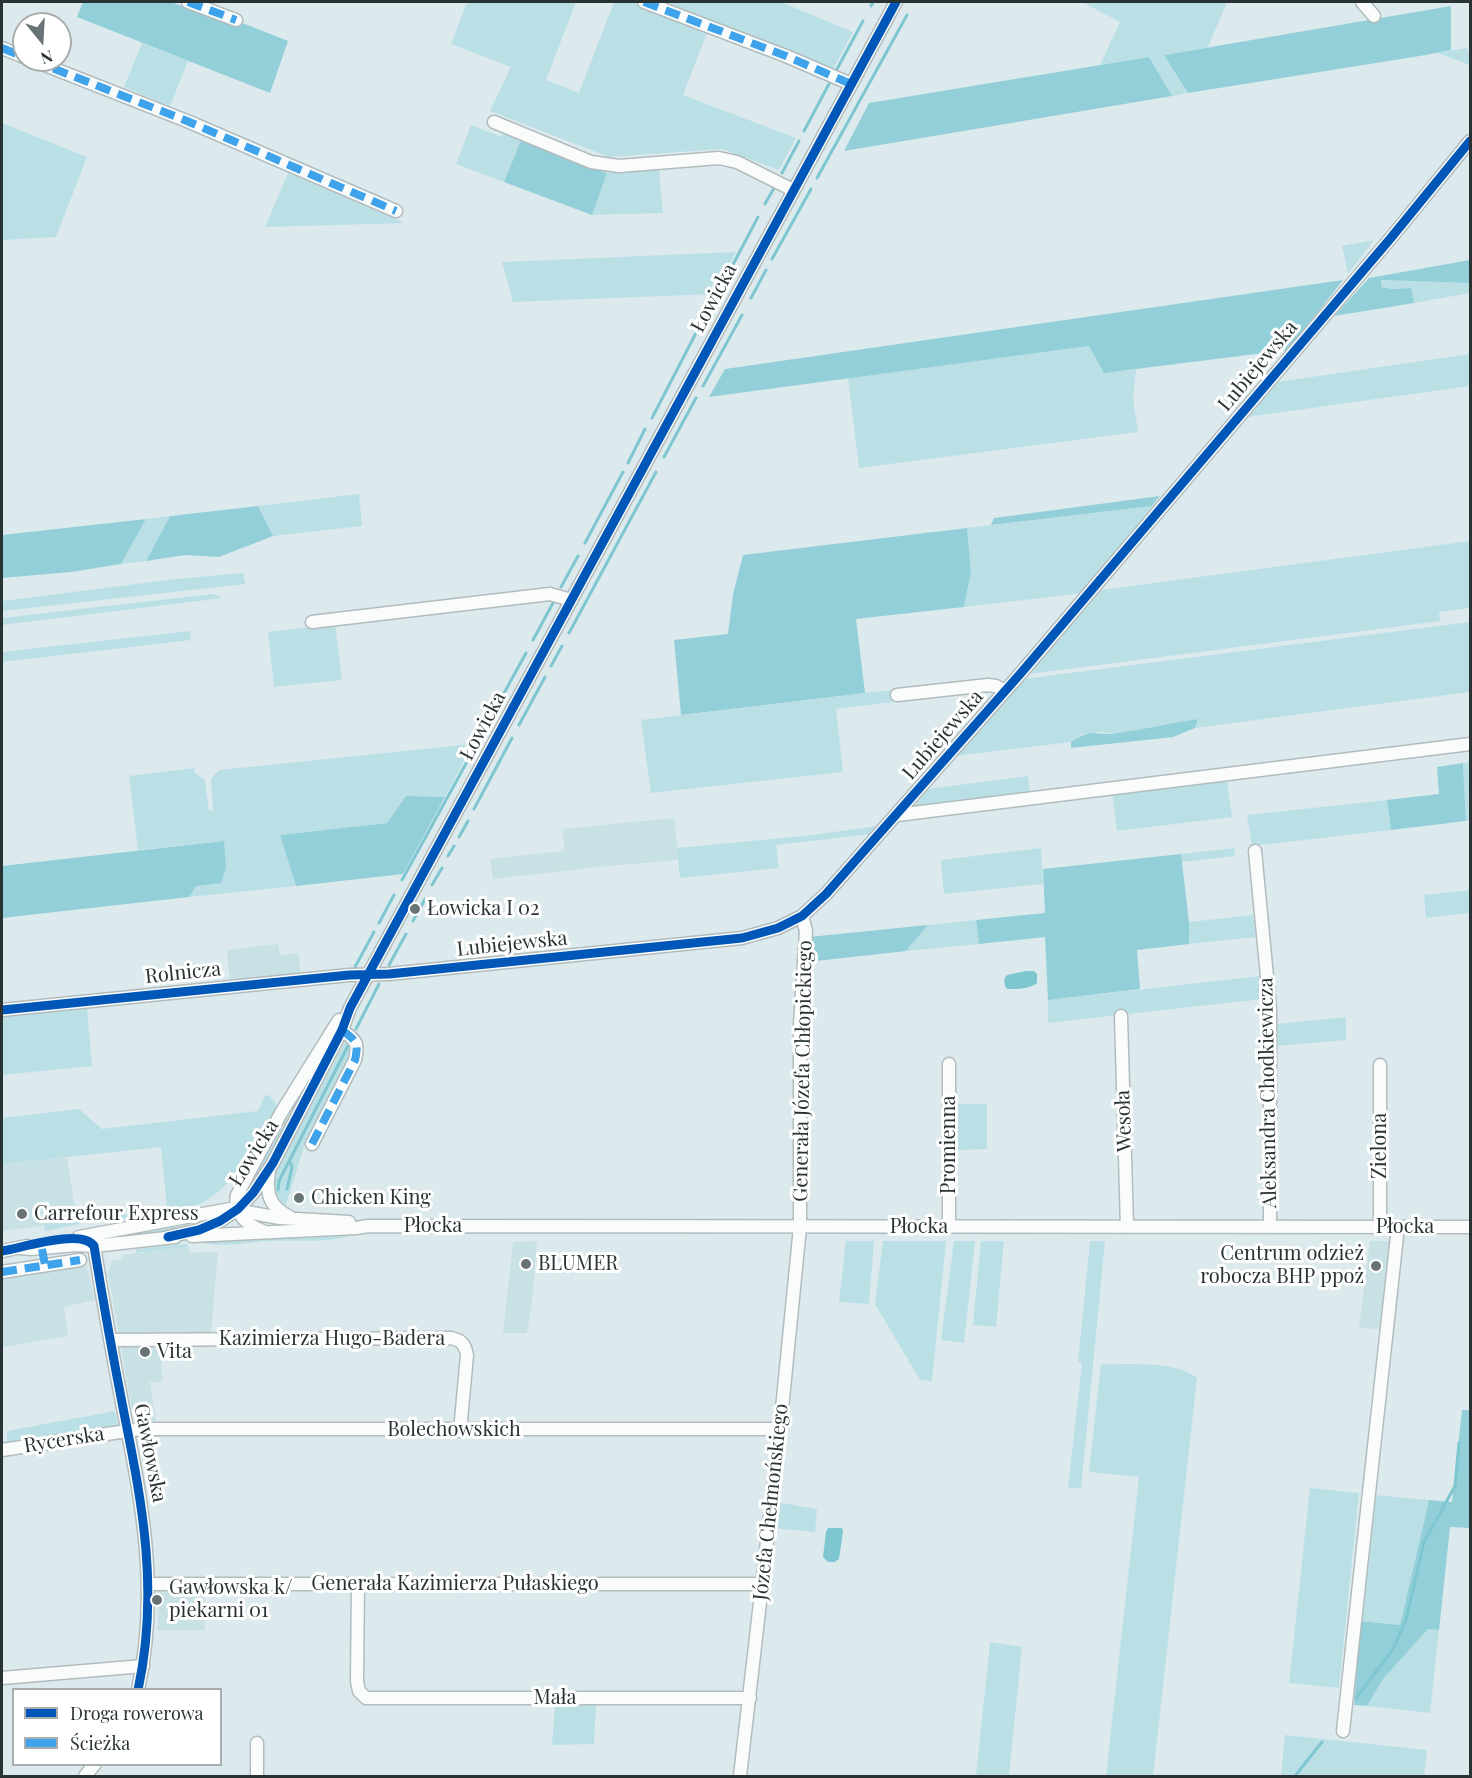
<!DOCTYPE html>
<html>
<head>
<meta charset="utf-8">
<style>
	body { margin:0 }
	#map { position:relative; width:1472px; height:1778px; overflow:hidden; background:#dceaed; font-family:"Playfair Display",serif }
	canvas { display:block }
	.frame { position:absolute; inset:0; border:3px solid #293334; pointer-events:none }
	.legend { position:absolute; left:12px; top:1688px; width:210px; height:78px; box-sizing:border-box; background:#fff; border:2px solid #a9adae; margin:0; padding:8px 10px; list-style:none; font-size:18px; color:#293334 }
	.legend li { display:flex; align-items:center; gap:12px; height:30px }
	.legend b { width:30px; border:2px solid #a9adae }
	.north { position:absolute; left:12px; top:12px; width:60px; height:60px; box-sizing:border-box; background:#fff; border:2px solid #a9adae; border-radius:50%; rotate:162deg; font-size:16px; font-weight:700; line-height:24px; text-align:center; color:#293334 }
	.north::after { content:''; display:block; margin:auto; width:21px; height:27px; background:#687375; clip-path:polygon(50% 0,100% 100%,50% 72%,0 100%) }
</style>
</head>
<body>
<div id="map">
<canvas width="1472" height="1778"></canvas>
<div class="frame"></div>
<ul class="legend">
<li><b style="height:8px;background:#0057b8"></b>Droga rowerowa</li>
<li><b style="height:8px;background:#3ea3eb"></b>Ścieżka</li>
</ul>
<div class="north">N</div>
</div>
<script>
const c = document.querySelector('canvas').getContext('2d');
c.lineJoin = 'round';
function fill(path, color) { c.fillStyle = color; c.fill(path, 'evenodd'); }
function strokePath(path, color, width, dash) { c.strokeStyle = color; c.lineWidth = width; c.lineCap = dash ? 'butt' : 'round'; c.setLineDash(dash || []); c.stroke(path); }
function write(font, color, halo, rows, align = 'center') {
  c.font = font + ' "Playfair Display",serif'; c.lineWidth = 6; c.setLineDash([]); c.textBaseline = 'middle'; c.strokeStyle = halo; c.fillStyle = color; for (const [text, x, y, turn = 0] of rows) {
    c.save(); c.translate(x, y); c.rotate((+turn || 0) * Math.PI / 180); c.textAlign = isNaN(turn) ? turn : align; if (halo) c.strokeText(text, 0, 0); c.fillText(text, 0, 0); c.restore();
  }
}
fill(new Path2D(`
	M674,818L679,860L597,867L493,879L490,859L564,851L563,829Z
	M278,944L280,955L298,953L301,974L230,981L227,950Z
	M67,1157L77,1221L2,1231V1164Z
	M537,1241L532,1303L527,1333H503L513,1242Z
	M1370,1241H1389L1380,1329L1359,1328Z
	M188,1247L189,1253L218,1252L211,1333L119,1334L108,1273L112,1261L123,1259V1255Z
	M87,1266L95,1300L64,1307L68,1336L3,1347L2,1276L58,1271Z
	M120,1343H161L162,1382H150L156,1421H134Z
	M204,1591L205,1630H157L160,1592Z`), '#c8e1e5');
fill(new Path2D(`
	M467,2H576L546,80L579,93L614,2H632L708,30L683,95L796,138L779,170L722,149L609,157L490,111L511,67L451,44Z
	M655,2H781L853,32L832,71Z
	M1082,2H1227L1208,47L1164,55L1188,93L1172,96L1149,57L1100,65L1120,22Z
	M142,43L188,61L170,106L124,87Z
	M1467,48L1470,54V65L1437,53Z
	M2,123L87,157L56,237L2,240Z
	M471,125L500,136L505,133L521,140L504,182L456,164Z
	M659,169L663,213L592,215L607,173Z
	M288,173L405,223L265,227Z
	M1374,240L1348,274L1342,246Z
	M736,252L713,294L513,302L502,262Z
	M1381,280L1470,283V293L1414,303L1410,288L1392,289L1380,287Z
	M1090,346L1104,372L1136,370L1133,398L1138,432L859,468L848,378Z
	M1470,354V386L1247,417L1277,382Z
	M359,494L362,526L273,536L258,506Z
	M1160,505L1084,593L964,607L971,572L967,528Z
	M170,516L146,561L121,564L146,519Z
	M1470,541V608L1439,612L1440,621L1029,674L1101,590Z
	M243,573L245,584L2,611V601L176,579Z
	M213,594L223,598L2,625V618Z
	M1470,622V692L1195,728L1198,719L1117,734L1100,732L1083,734L1071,742L955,756L1023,679Z
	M335,624L342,680L274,687L268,632Z
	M190,631L191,640L2,662V652Z
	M891,690L893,702L836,709L843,772L651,793L641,720Z
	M473,744L445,797L406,796L387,823L280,835L296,886L189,897L224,841L138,850L129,776L194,768L195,773L205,780L209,811L213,810L211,779L219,770Z
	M1470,762V820L1466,821L1463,763Z
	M1028,776L1030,794L912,809L928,789Z
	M1227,780L1232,817L1117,831L1112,793Z
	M1387,800L1391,830L1252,846L1247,815Z
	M878,826L872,834L776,845L779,868L680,878L677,848L804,836Z
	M1041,848L1043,884L944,894L941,860Z
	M1234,848L1235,856L1182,862L1181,854Z
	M1470,890V913L1426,918L1424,895Z
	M1253,915L1256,937L1189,944V922Z
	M976,920L979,944L906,951L928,925Z
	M1260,976L1262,999L1048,1023V1000Z
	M87,1008L92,1066L2,1075V1017Z
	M1346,1017V1040L1277,1046V1024Z
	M345,1042H348L355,1051L307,1137L285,1208L276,1201L272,1178Z
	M317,1069L272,1156L246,1192L265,1155Z
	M265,1095L270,1096L277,1106C257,1139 240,1180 207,1200C198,1206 186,1208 176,1210L175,1208L167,1209L161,1147L2,1164V1118L79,1109L102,1129L258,1111Z
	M955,1104H987V1149L955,1150Z
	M160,1210V1212L106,1222L105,1219L92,1222L91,1219Z
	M215,1216C185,1230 142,1238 109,1238L149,1229L187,1226Z
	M79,1221L80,1224L45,1231L44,1225Z
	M350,1236C327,1243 295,1240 270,1241C248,1242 222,1248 200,1242Z
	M846,1241H874L869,1304L839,1302Z
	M883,1241H946L932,1381L920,1380L875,1304Z
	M954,1241H975L964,1343L941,1340Z
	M981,1241H1004L996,1327L973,1325Z
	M1090,1241H1105L1081,1489L1068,1487L1082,1364L1078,1362Z
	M187,1244L188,1247L136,1253V1249Z
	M1101,1364C1129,1365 1174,1360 1197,1378L1153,1776H1106L1139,1477L1089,1472Z
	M115,1411L118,1428L4,1446L3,1442L7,1441V1431Z
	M1310,1488L1359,1493L1339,1688L1289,1683Z
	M1374,1495L1429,1500L1400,1625L1360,1621Z
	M775,1502L817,1509L815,1532L772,1528Z
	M1428,1629L1439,1630L1430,1713L1367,1706L1383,1679Z
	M990,1642L1022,1647L1009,1776H976Z
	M596,1705L594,1744L552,1745L555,1706Z
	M1285,1735L1427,1750L1424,1776H1281Z`), '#bae0e6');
fill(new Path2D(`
	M83,2H171L238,27L240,22L288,41L270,93L77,17Z
	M1451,6V50L1426,55L1188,93L1164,55Z
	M1149,57L1172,96L844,151L869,103Z
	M521,140L607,173L592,215L504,182Z
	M1470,260V283L1381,280V287L1392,289L1411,288L1414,303L1334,316L1369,278Z
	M1343,280L1288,350L1104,373L1089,346L709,397L725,369Z
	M1160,496L1152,506L991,525L994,518Z
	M258,506L273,536L219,557L185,555L146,561L170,516Z
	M146,519L121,564L71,572L2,578V535Z
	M967,528L971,572L964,607L856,619L865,693L681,715L674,640L728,634L733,594L743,555Z
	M1198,719L1195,728L1173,737L1071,748V742C1094,726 1096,737 1119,733C1145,729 1172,723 1198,719Z
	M1463,763L1466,821L1391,830L1387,800L1439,794L1437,767Z
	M406,796L445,797L403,874L296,886L280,835L387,823Z
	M224,841L226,868L221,883L196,886L189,897L2,918V866Z
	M1181,854L1189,922V944L1137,950L1140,989L1048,1000L1045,937L979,944L976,920L1045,913L1043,869Z
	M928,925L906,951L807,962L809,937Z
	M1462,1410H1470V1528L1450,1527L1439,1630L1428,1629L1383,1679L1367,1706L1354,1705L1360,1621L1400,1625L1429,1500L1452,1502Z`), '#93cfd8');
fill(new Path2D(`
	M1026,971H1034L1037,974V983C1030,989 1017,989 1007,989C1004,985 1003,979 1007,975Z
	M828,1528H842L843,1532L839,1559L835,1562H828L823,1557L826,1532Z`), '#7ec6d0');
strokePath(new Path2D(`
	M871,6L873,2
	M837,69L863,21
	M804,131L829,84
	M782,173L799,141
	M817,178L907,15
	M765,204L774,188
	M772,259L811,189
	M728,274L758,217
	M751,298L766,270
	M702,322L723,284
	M703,386L742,315
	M652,418L696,333
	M664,457L696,398
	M628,463L645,429
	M585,543L623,472
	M561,587L578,556
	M569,633L656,472
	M533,640L553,603
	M551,666L562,646
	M491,717L526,653
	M519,725L545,677
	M482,735L485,728
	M474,809L512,738
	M459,837L468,821
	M448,856L454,846
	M402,880L474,749
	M432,885L442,868
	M413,921L425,899
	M379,923L394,895
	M389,965L406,934
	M355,967L374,932
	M356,1029L379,984
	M287,1189L292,1167L290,1162
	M278,1190L279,1181L348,1046
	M1356,1698L1393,1649L1406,1620L1424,1542L1455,1486L1459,1443
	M1295,1776L1322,1742`), '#7ec6d0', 3);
const minor = new Path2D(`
	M188,2L236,20
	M644,2L786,56L851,84
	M1362,2L1374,16
	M2,48L24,57
	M32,60L187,121L396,211
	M494,122L591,162L619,166L719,158L737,162L793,190
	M312,622L550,594L571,600
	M897,695L988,685L996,686L1005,691
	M897,815L1470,744
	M1255,851L1270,1008V1227
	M2,1010L349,975L389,974L742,938L778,928L802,916L826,894L1021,673L1390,239L1470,141
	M1121,1016L1127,1227
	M1380,1065V1227
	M312,1144L355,1060C359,1042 356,1041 342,1030
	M269,1173C265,1195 271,1208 290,1217
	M949,1227V1064
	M263,1231C248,1226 233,1213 237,1195L281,1113L339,1020
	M192,1236L356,1228L368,1226L1470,1227
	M79,1237L230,1209L280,1218L349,1222
	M168,1237L199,1230L220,1221L238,1209L253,1193L273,1163L342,1030L350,1008L896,2
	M88,1240L94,1246C103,1301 113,1357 124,1413C143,1507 159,1593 138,1690
	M21,1248L31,1249L76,1245L94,1246L175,1237
	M2,1251L27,1246
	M2,1272L80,1260
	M110,1340L451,1338C461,1340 465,1344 467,1355L460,1431
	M2,1450L140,1429H780
	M149,1584H762
	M358,1584L357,1681L359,1691L366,1698H750
	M2,1678L143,1666
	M1343,1731L1398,1227
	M85,1776L95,1764
	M257,1776V1743
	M740,1776L780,1429L800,1227V1024L806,931L802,916`);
strokePath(minor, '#b2bcbe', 15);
strokePath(minor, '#fafcfc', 12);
strokePath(new Path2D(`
	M188,2L236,20
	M644,2L786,56L851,84
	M2,48L24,57
	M32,60L187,121L396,211
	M312,1144L355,1060C359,1042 356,1041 342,1030
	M42,1249L45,1265
	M2,1272L80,1260`), '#3ea3eb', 8, [15, 8]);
strokePath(new Path2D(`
	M2,1010L349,975L389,974L742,938L778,928L802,916L826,894L1021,673L1390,239L1470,141
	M168,1237L199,1230L220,1221L238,1209L253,1193L273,1163L342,1030L350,1008L896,2
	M2,1251C22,1248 81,1228 94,1246C103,1301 113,1357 124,1413C143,1507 159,1593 138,1690`), '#0057b8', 9);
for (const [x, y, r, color] of [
	[415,909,6,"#687375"],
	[299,1198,6,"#687375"],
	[22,1214,6,"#687375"],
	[526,1264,6,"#687375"],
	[1376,1266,6,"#687375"],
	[145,1352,6,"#687375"],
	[157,1600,6,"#687375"]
]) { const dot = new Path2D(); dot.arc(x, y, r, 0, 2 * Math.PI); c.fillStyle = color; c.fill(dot); strokePath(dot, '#fff', 2); }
write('20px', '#293334', '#fff', [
	["Łowicka",714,298,-62],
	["Lubiejewska",1258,366,-50],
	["Łowicka",483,726,-62],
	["Lubiejewska",943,735,-49],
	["Lubiejewska",512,944,-6],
	["Rolnicza",183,973,-6],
	["Generała Józefa Chłopickiego",803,1071,-89],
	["Aleksandra Chodkiewicza",1268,1093,-91],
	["Wesoła",1124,1121,-92],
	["Promienna",949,1145,-90],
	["Zielona",1380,1146,-90],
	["Łowicka",254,1153,-58],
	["Płocka",433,1226],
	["Płocka",919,1227],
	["Płocka",1405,1227],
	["Kazimierza Hugo-Badera",332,1339],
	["Bolechowskich",454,1430],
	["Rycerska",64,1440,-9],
	["Gawłowska",150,1453,79],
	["Józefa Chełmońskiego",771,1502,-84],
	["Generała Kazimierza Pułaskiego",455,1584],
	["Mała",555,1698]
]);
write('20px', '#293334', '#fff', [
	["Łowicka I 02",427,909],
	["Chicken King",311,1198],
	["Carrefour Express",34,1214],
	["Centrum odzież",1364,1254,"right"],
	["robocza BHP ppoż",1364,1277,"right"],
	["BLUMER",538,1264],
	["Vita",157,1352],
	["Gawłowska k/",169,1588],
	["piekarni 01",169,1611]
], 'left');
</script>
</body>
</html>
